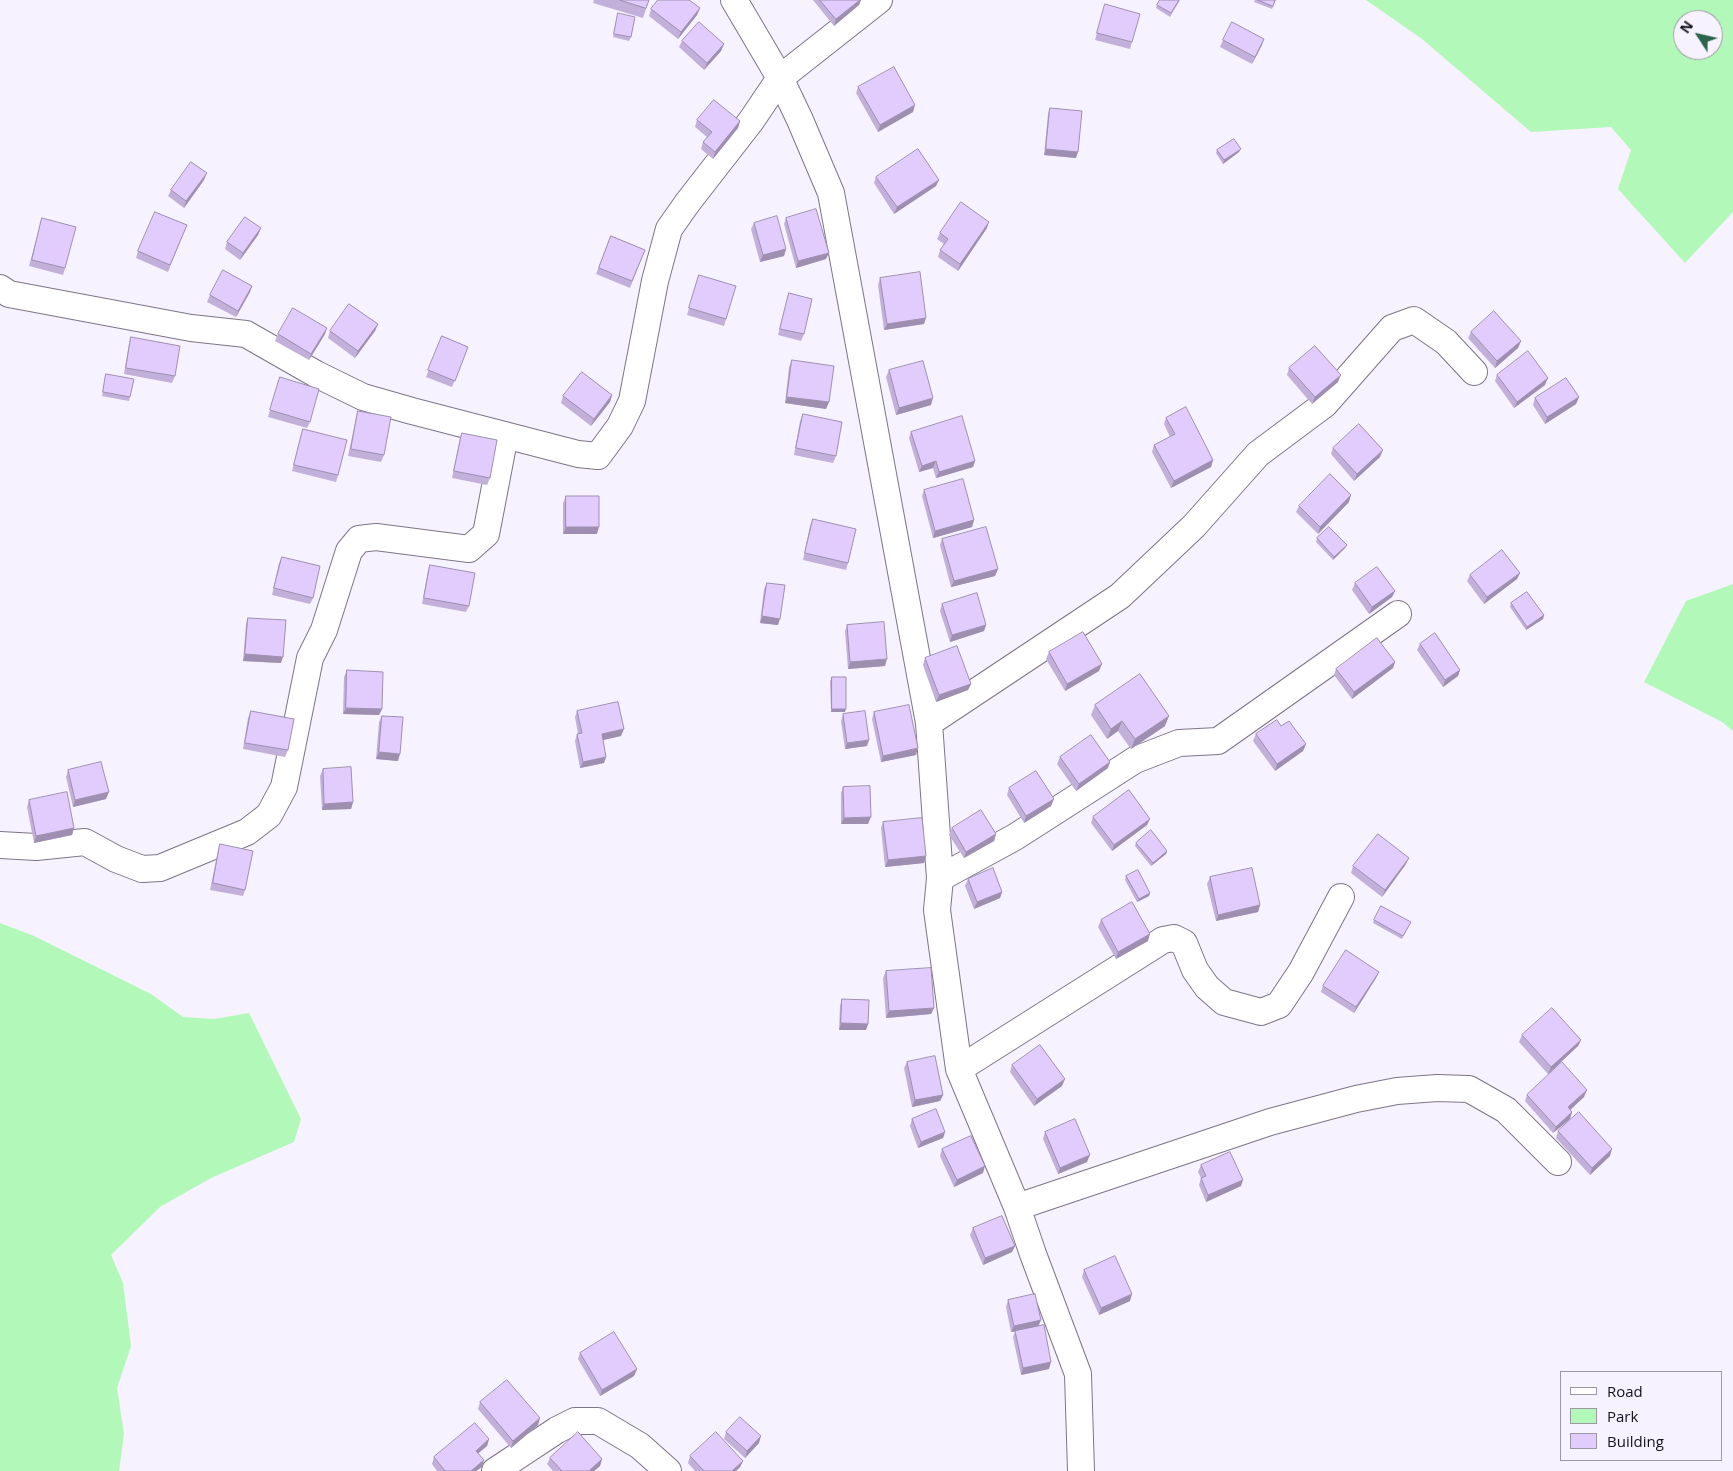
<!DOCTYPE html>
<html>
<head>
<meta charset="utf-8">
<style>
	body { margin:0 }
	#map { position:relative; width:1733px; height:1471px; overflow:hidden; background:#f7f2ff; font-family:"Open Sans",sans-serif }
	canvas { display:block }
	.legend { position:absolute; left:1560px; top:1371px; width:162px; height:90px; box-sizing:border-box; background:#f7f2ff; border:1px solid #9c98a3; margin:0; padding:6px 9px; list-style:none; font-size:15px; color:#141119 }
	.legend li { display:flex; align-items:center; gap:10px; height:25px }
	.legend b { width:25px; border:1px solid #9c98a3 }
	.north { position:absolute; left:1673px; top:10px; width:50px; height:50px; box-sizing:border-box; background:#f7f2ff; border:1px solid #9c98a3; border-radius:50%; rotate:305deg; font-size:14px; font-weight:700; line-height:20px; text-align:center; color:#141119 }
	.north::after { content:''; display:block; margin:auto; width:18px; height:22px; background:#2b644d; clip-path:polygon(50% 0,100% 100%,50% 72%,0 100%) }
</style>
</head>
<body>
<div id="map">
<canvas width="1733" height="1471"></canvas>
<ul class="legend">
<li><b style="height:6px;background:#fff"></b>Road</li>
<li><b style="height:14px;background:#b1f8b9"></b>Park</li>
<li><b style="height:14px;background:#e1ccfd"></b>Building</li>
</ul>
<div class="north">N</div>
</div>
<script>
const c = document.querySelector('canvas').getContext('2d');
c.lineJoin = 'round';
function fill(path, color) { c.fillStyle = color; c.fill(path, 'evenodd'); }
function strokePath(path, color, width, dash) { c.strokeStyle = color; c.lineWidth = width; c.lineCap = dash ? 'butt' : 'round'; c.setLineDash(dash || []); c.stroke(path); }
fill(new Path2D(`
	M1366,0H1733V212L1685,263L1618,189L1631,150L1611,127L1531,132L1422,39ZM1683,20H1713V50H1683Z
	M1733,584V731L1722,722L1644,682L1686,601Z
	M0,923L34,936L151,994L183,1017L214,1019L249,1013L301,1119L294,1142L211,1178L160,1207L111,1255L123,1283L131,1346L117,1388L124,1434L119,1471H0Z`), '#b1f8b9');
const minor = new Path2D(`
	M734,0L780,78L800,120L831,193L929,723L940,878L937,910L959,1069L1017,1207L1033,1254L1078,1374L1081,1471
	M0,288L9,294L191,328L246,334L316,374L363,397L412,411L578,454L598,456L620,426L632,401L655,281L669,229L688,202L751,121L780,78L879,0
	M929,723L1120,596L1194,526L1258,454L1325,404L1392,328L1414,320L1446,342L1474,372
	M0,845L36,847L85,842L116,859L142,869L160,868L247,832L269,815L284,787L310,658L324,630L349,551L359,539L376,537L469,549L486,534L505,435
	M940,878L1015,837L1135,760L1179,743L1218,741L1398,614
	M959,1069L1163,940L1174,938L1184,943L1195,970L1207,987L1224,1002L1261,1012L1279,1005L1301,972L1341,897
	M1017,1207L1270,1122L1356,1099L1397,1091L1437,1088L1469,1089L1506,1110L1558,1162
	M495,1471L557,1430L575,1421H598L640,1446L668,1471`);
strokePath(minor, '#7d7588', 28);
strokePath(minor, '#fff', 26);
fill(new Path2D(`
	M594,0H649L643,18L593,3Z
	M813,0H861L859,5L834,26Z
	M1180,0L1170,17L1156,8L1157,5Z
	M1255,0H1276L1272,9L1254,2Z
	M1105,4L1132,42L1130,49L1095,40Z
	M700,8L697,15L678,39L649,16L651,9Z
	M618,13L631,37L629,41L613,37Z
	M1223,40L1262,45L1252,64L1220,47Z
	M682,41L724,44L721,51L704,70L679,47Z
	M858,87L913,112L878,132L856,93Z
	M1050,108L1076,158L1044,155L1048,114Z
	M697,120L740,121L738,128L713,159L701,149L703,142L707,137L695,127Z
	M1217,150L1239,152L1223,164L1216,153Z
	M876,177L936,186L894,214L874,183Z
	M204,180L184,208L168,196L171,190Z
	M42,218L65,268L63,275L29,266Z
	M786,218L826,259L796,268L784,224Z
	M754,223L786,249L784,256L760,262L751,229Z
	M187,225L168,272L136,258L138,251Z
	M261,228L258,235L240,260L225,249L227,242Z
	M987,228L958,271L938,257L940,250L944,244L937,239L940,233Z
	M611,236L645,250L630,288L596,274Z
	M699,275L726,319L724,326L687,315Z
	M880,278L924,324L884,330L878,285Z
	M252,286L250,292L236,317L207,302L210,295Z
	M789,293L804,334L801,341L778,335Z
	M378,324L375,331L355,358L328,338L330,331Z
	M1471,332L1521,341L1518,348L1495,368L1468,338Z
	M278,334H325L309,360L275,341Z
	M442,336L468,347L452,387L426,377Z
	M131,337L175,376L172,383L124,374L129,344Z
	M792,360L829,402L826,409L785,403L789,367Z
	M1289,368L1338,382L1312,404L1287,375Z
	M889,370L931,405L896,415L886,377Z
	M106,374L130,397L129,401L102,396Z
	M1497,375L1545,385L1514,408L1495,381Z
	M280,377L310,422L307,428L268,417Z
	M612,395L610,402L591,426L561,403L563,396Z
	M1579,397L1576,404L1545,424L1533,405L1535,398Z
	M358,411L384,455L381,462L348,456L356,418Z
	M803,414L836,456L833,463L794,455L800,421Z
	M1166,418L1213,460L1211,467L1171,488L1152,452L1154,445L1170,437L1164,424Z
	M303,429L338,475L336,482L292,471Z
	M911,432L975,461L973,467L936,478L933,468L919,472L909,438Z
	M462,433L490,478L487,485L452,478L460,439Z
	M1333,448L1380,457L1354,481L1331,454Z
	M924,490L974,520L972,527L933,538L922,496Z
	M566,496L597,534H563V503Z
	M1349,502L1318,534L1296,512L1299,506Z
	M813,519L848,563L846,570L803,560L810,526Z
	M1317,538L1347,545L1345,548L1333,560L1316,542Z
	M942,539L998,569L995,576L951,587L940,545Z
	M282,557L313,598L310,604L272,595L279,563Z
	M430,565L469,606L466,612L422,604L428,571Z
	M1520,573L1517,579L1484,604L1467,581L1470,575Z
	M767,583L778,625L760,623L764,589Z
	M1355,583L1395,591L1392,597L1369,614L1352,590Z
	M1511,603L1544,615L1543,619L1526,630L1510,607Z
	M942,604L986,625L984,631L950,642L940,611Z
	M248,618L281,663L243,661L246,624Z
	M847,625L885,666L848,669L845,631Z
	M1420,644L1460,670L1458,676L1443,687L1417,650Z
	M1049,652L1099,671L1065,691L1046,659Z
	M925,658L971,684L968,690L936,702L923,665Z
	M1395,662L1393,668L1352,699L1334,675L1336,669Z
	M347,670L382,709L379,715L343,714L344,677Z
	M832,677L845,712H831L830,681Z
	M1095,705L1165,726L1131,749L1118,731L1107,739L1091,715Z
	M251,711L288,750L285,757L243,749L248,718Z
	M577,711L621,736L603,740L606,757L604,763L580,768L575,741L577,734H578L575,717Z
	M874,712L916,755L881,762L872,719Z
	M843,714L867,746L845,749L841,721Z
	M382,716L398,761L376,759L379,722Z
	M1281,726L1306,744L1303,751L1275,771L1253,741L1256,734Z
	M1060,757L1108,768L1076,791L1057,764Z
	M323,769L353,802L351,809L322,810L320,776Z
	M68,770L106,799L73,807L66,777Z
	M843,787L868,824H841V793Z
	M1009,788L1051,806L1024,823L1007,795Z
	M29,800L74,828L72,835L34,843L27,807Z
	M1093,817L1147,825L1112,851L1091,823Z
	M883,822L926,856L924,863L885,867L881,828Z
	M952,828L996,834L994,841L964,858L949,835Z
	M1136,843L1167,851L1166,854L1151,866L1135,846Z
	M220,844L245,890L243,896L210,890L218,851Z
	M1406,864L1382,897L1351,873L1353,866Z
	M1126,876L1150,893L1149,896L1137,902L1125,880Z
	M1210,877L1260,905L1258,912L1216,921L1207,884Z
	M968,879L1002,892L1000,898L974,909L965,886Z
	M1101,920L1148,941L1116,959L1098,927Z
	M1374,920L1411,922L1402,939L1373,923Z
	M886,971L934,1008L931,1014L886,1018L883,978Z
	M1379,972L1376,978L1354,1013L1321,992L1323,986Z
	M842,999L868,1024L866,1030H839L840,1006Z
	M1522,1035L1581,1040L1578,1046L1548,1074L1519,1042Z
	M907,1062L943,1095L940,1101L912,1107L904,1068Z
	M1012,1065L1062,1086L1034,1106L1010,1072Z
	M1527,1095L1584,1097L1570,1109L1572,1112L1570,1119L1553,1133L1525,1101Z
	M912,1119L945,1132L943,1138L918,1148L910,1126Z
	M1558,1131L1610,1156L1590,1175L1556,1138Z
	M1045,1132L1087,1162L1058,1174L1043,1139Z
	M942,1149L983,1173L954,1187L940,1156Z
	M1201,1165L1241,1186L1206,1202L1199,1185L1201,1178L1198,1172Z
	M973,1228L1015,1246L1012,1252L983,1265L970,1235Z
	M1084,1270L1130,1301L1099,1315L1082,1277Z
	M1008,1300L1041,1320L1038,1326L1049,1369L1021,1375L1013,1337L1015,1332H1011L1006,1307Z
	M580,1353L637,1369L634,1376L600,1396L578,1359Z
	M480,1402L538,1425L511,1448L478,1409Z
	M726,1432L759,1443L745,1458L724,1439Z
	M489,1439L487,1446L478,1453L482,1467L476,1471H437L432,1464L434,1457Z
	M690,1456L743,1461L740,1467L736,1471H695L688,1463Z
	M550,1458L602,1459L600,1466L594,1471H553L547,1464Z`), '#c2afda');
fill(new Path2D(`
	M860,0H861L859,5L834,26L836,19Z
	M700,8L697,15L678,39L681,32Z
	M1264,39L1262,45L1252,64L1255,57Z
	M724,44L721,51L704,70L707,63Z
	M915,105L913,112L878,132L880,125Z
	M740,121L738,128L713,159L715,152Z
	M1046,149L1078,152L1076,158L1044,155Z
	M1241,149L1239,152L1223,164L1224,160Z
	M207,173L204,180L184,208L186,201Z
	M939,180L936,186L894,214L897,207Z
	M989,222L987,228L958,271L960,264Z
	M261,228L258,235L240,260L243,253Z
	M786,249L784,256L760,262L763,255Z
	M829,253L826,259L796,268L798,261Z
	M252,286L250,292L236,317L238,311Z
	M926,318L924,324L884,330L887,324Z
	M378,324L375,331L355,358L358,351Z
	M327,328L325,334L309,360L311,354Z
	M1521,341L1518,348L1495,368L1497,361Z
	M1341,375L1338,382L1312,404L1315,397Z
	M1548,378L1545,385L1514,408L1517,402Z
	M612,395L610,402L591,426L594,419Z
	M787,397L829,402L826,409L785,403Z
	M1579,397L1576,404L1545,424L1547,417Z
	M933,398L931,405L896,415L899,408Z
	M1383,450L1380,457L1354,481L1357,474Z
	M1213,460L1211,467L1171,488L1174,481Z
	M936,461L933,468L919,472L922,466Z
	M975,461L973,467L936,478L939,472Z
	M1351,495L1349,502L1318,534L1320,527Z
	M974,520L972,527L933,538L935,531Z
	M566,527H599L597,534H563Z
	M1347,545L1345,548L1333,560L1334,557Z
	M998,569L995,576L951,587L954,581Z
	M1520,573L1517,579L1484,604L1487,597Z
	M1395,591L1392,597L1369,614L1372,607Z
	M1544,615L1543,619L1526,630L1527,627Z
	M762,616L780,619L778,625L760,623Z
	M986,625L984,631L950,642L952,635Z
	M245,654L283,657L281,663L243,661Z
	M887,659L885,666L848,669L850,662Z
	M1395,662L1393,668L1352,699L1354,692Z
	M1102,664L1099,671L1065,691L1067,684Z
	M1460,670L1458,676L1443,687L1445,680Z
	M971,684L968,690L936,702L939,695Z
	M346,708L382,709L379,715L343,714Z
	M832,709H846L845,712H831Z
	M1169,716L1165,726L1131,749L1135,739Z
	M1122,721L1118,731L1107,739L1111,729Z
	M624,729L621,736L599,741L602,734Z
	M869,740L867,746L845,749L847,743Z
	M1306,744L1303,751L1275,771L1277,764Z
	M918,748L916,755L881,762L883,756Z
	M379,752L400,754L398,761L376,759Z
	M606,757L604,763L580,768L583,762Z
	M1110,762L1108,768L1076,791L1079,784Z
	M109,792L106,799L73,807L75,800Z
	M1054,799L1051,806L1024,823L1026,816Z
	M353,802L351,809L322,810L324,804Z
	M871,817L868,824H841L844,818Z
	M1150,819L1147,825L1112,851L1114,845Z
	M74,828L72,835L34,843L36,836Z
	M996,834L994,841L964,858L966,852Z
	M1167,851L1166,854L1151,866L1153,863Z
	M926,856L924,863L885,867L888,860Z
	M1409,858L1406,864L1382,897L1385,890Z
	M1002,892L1000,898L974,909L977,902Z
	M1150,893L1149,896L1137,902L1139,899Z
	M1260,905L1258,912L1216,921L1218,915Z
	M1150,934L1148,941L1116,959L1118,952Z
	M1379,972L1376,978L1354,1013L1356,1007Z
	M934,1008L931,1014L886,1018L889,1011Z
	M841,1023L868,1024L866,1030H839Z
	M1581,1040L1578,1046L1548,1074L1551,1067Z
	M1065,1079L1062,1086L1034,1106L1037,1099Z
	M1587,1090L1584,1097L1566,1114L1568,1107Z
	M943,1095L940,1101L912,1107L915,1100Z
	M1572,1112L1570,1119L1553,1133L1556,1127Z
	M945,1132L943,1138L918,1148L921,1142Z
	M1612,1149L1610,1156L1590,1175L1592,1168Z
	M1090,1155L1087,1162L1058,1174L1060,1168Z
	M985,1166L983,1173L954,1187L957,1180Z
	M1243,1180L1241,1186L1206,1202L1208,1195Z
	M1015,1246L1012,1252L983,1265L985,1258Z
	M1132,1294L1130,1301L1099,1315L1101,1308Z
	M1041,1320L1038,1327L1011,1332L1014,1326Z
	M1051,1362L1049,1369L1021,1375L1023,1368Z
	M637,1369L634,1376L600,1396L602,1390Z
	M540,1418L538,1425L511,1448L513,1441Z
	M761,1436L759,1443L745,1458L747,1451Z
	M489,1439L487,1446L474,1457L476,1451Z
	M602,1459L600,1466L594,1471H589Z
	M484,1460L482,1467L476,1471H471Z
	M743,1461L740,1467L736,1471H732Z`), '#9e8fb1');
const building = new Path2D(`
	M620,0H649L646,8Z
	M658,0H689L700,8L681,32L651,9Z
	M820,0H860L836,19Z
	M1160,0H1179L1171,13L1157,5Z
	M1258,0H1275L1273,6Z
	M1105,4L1140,14L1132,42L1097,33Z
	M618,13L635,17L631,37L614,34Z
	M699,22L724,44L707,63L682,41Z
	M1232,22L1264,39L1255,57L1223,40Z
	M894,67L915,105L880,125L858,87Z
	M714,100L740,121L715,152L703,142L712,132L697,120Z
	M1050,108L1082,111L1078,152L1046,149Z
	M1234,139L1241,149L1224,160L1217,150Z
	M918,149L939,180L897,207L876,177Z
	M191,162L207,173L186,201L171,190Z
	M961,202L989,222L960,264L940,250L948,239L940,233Z
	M816,209L829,253L798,261L786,218Z
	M155,212L187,225L170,265L138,251Z
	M777,216L786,249L763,255L754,223Z
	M245,217L261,228L243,253L227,242Z
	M42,218L76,227L65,268L32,260Z
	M611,236L645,250L632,281L599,268Z
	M223,270L252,286L238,311L210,295Z
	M920,272L926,318L887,324L880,278Z
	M699,275L736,286L726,319L689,308Z
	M789,293L812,299L804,334L780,329Z
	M349,304L378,324L358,351L330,331Z
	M293,308L327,328L311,354L278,334Z
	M1494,311L1521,341L1497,361L1471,332Z
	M442,336L468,347L455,381L428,370Z
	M131,337L180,346L175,376L126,368Z
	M1315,346L1341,375L1315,397L1289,368Z
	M1528,351L1548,378L1517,402L1497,375Z
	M792,360L834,366L829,402L787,397Z
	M923,361L933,398L899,408L889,370Z
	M582,372L612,395L594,419L563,396Z
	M106,374L134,379L130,397L103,392Z
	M280,377L319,389L310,422L270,410Z
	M1566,378L1579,397L1547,417L1535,398Z
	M1186,407L1213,460L1174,481L1154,445L1175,434L1166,418Z
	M358,411L391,417L384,455L351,449Z
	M803,414L842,422L836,456L796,448Z
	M962,416L975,461L939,472L936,461L922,466L911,432Z
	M1359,424L1383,450L1357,474L1333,448Z
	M303,429L347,440L338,475L294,465Z
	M462,433L497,440L490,478L454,471Z
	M1330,474L1351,495L1320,527L1299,506Z
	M963,479L974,520L935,531L924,490Z
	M566,496H599V527H566Z
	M813,519L856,529L848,563L805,553Z
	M986,527L998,569L954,581L942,539Z
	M1329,527L1347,545L1334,557L1317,538Z
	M1502,550L1520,573L1487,597L1470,575Z
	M282,557L320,566L313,598L274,588Z
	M430,565L475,573L469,606L424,598Z
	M1377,567L1395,591L1372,607L1355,583Z
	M767,583L785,585L780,619L762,616Z
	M1527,592L1544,615L1527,627L1511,603Z
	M977,593L986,625L952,635L942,604Z
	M248,618L286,620L283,657L245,654Z
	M884,622L887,659L850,662L847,625Z
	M1083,632L1102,664L1067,684L1049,652Z
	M1435,633L1460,670L1445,680L1420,644Z
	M1377,638L1395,662L1354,692L1336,669Z
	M957,646L971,684L939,695L925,658Z
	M347,670L383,672L382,709L346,708Z
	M1140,674L1169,716L1135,739L1122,721L1111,729L1095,705Z
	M832,677H846V709H832Z
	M618,702L624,729L602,734L606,757L583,762L577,734L582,733L577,711Z
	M909,705L918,748L883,756L874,712Z
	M251,711L294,719L288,750L245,743Z
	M865,711L869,740L847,743L843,714Z
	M382,716L403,717L400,754L379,752Z
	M1277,720L1281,726L1289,721L1306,744L1277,764L1256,734Z
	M1091,735L1110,762L1079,784L1060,757Z
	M101,762L109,792L75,800L68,770Z
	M351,767L353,802L324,804L323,769Z
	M1036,771L1054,799L1026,816L1009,788Z
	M870,786L871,817L844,818L843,787Z
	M1129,790L1150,819L1114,845L1093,817Z
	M67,792L74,828L36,836L29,800Z
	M981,810L996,834L966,852L952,828Z
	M922,818L926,856L888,860L883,822Z
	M1151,830L1167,851L1153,863L1136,843Z
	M1378,834L1409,858L1385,890L1353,866Z
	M220,844L253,851L245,890L213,883Z
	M993,868L1002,892L977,902L968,879Z
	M1252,868L1260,905L1218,915L1210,877Z
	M1138,870L1150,893L1139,899L1126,876Z
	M1132,902L1150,934L1118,952L1101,920Z
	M1381,906L1411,922L1403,936L1374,920Z
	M1346,950L1379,972L1356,1007L1323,986Z
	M931,968L934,1008L889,1011L886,971Z
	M842,999L869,1000L868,1024L841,1023Z
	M1552,1008L1581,1040L1551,1067L1522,1035Z
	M1040,1045L1065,1079L1037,1099L1012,1065Z
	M935,1056L943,1095L915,1100L907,1062Z
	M1562,1062L1587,1090L1568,1107L1572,1112L1556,1127L1527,1095Z
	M936,1109L945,1132L921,1142L912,1119Z
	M1579,1112L1612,1149L1592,1168L1558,1131Z
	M1075,1119L1090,1155L1060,1168L1045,1132Z
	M971,1136L985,1166L957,1180L942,1149Z
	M1230,1152L1243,1180L1208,1195L1201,1178L1206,1176L1201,1165Z
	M1002,1216L1015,1246L985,1258L973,1228Z
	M1115,1256L1132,1294L1101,1308L1084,1270Z
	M1035,1294L1041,1320L1014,1326L1008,1300Z
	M1044,1325L1051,1362L1023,1368L1015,1331Z
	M614,1332L637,1369L602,1390L580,1353Z
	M507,1380L540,1418L513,1441L480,1402Z
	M740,1417L761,1436L747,1451L726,1432Z
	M475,1423L489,1439L476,1451L484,1460L471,1471H445L434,1457Z
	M578,1432L602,1459L589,1471H562L550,1458Z
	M716,1432L743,1461L732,1471H704L690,1456Z`);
fill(building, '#e1ccfd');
strokePath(building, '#9e8fb1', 1);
</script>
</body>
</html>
